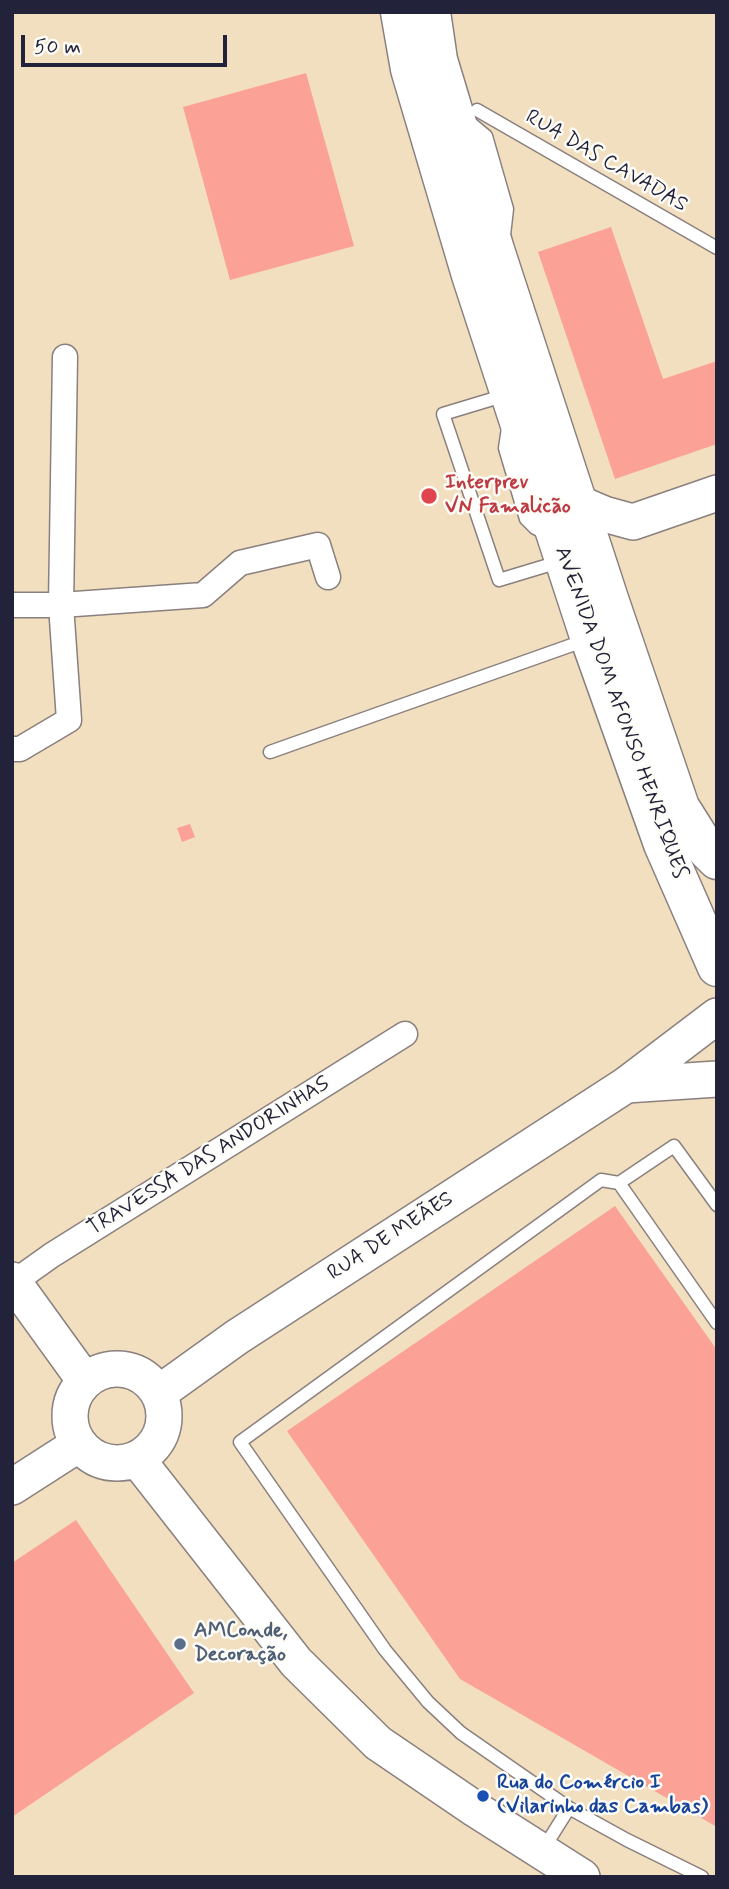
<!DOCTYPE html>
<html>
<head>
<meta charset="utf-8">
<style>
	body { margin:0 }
	#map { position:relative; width:729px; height:1889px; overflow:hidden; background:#f1dfc0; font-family:Mynerve,sans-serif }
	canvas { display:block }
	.frame { position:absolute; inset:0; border:14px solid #22223b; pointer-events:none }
	.scale { position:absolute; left:21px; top:35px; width:206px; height:32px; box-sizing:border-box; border:4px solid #22223b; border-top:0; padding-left:9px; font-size:21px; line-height:24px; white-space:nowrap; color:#22223b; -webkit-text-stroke:5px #fdfcf7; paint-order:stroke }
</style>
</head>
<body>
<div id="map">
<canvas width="729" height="1889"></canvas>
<div class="frame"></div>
<div class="scale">50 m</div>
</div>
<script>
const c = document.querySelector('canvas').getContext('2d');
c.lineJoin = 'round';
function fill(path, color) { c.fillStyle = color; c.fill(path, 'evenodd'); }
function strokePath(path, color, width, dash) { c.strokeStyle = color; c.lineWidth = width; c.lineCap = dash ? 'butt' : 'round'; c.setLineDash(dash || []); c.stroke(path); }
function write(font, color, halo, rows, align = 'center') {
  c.font = font + ' Mynerve,sans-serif'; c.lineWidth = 5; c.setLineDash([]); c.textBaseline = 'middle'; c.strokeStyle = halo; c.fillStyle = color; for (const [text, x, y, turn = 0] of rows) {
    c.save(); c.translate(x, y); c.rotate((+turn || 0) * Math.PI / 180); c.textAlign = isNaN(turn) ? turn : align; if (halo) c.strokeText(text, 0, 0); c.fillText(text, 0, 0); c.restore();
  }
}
fill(new Path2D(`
	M306,73L354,246L230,280L183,107Z
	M611,227L663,379L717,361V444L615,479L538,252Z
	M190,824L195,837L182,842L177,828Z
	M615,1206L717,1350V1827L460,1679L287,1431Z
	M76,1520L194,1693L12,1817V1563Z`), '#fba195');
const lane = new Path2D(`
	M477,110L717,248
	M468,121L486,136L507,209L504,235
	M506,395L443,414L499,580L562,561
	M508,428L505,448L526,519L535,528L545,533
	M270,752L586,640
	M717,1205L674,1146L619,1183L717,1323
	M569,1808L461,1733L428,1702L385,1650L240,1442L601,1180L619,1183
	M542,1851L569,1808L627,1840L702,1877`);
const street = new Path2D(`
	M12,605H61L203,595L240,563L318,545L328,577
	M12,749H20L69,720L61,605L65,357
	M14,1282L52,1255L405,1034`);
const secondary = new Path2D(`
	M576,502L604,514L633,522L717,493
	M626,1085L717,1079
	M12,1280L85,1381
	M70 1416a47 47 0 1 1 94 0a47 47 0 1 1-94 0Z
	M159,1393L237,1337L626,1085L717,1016
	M137,1459L296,1662L378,1743L475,1809L582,1877
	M12,1487L79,1444`);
const primary = new Path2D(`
	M400,12L410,69L471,275L590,639L663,844L717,967
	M431,12L438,60L495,250L609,599L680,807L707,850L717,860`);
strokePath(lane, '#8a807e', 15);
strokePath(street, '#8a807e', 27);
strokePath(secondary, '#8a807e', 38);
strokePath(primary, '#8a807e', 41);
strokePath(lane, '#fff', 12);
strokePath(street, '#fff', 24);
strokePath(secondary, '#fff', 35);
strokePath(primary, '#fff', 38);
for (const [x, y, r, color] of [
	[429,496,9,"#e0444e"],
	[180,1644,7,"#5c6f8a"],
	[483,1796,7,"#1a4fb4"]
]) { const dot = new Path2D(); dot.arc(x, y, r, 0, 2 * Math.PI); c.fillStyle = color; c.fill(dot); strokePath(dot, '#fdfcf7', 2.5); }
write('21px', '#22223b', '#fdfcf7', [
	["RUA DAS CAVADAS",606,162,30],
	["AVENIDA DOM AFONSO HENRIQUES",620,713,70],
	["TRAVESSA DAS ANDORINHAS",209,1157,-32],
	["RUA DE MEÃES",391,1237,-33]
]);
write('bold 21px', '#be3a42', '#fdfcf7', [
	["Interprev",445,484],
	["VN Famalicão",445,508]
], 'left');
write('bold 21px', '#4e5e75', '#fdfcf7', [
	["AMConde,",194,1632],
	["Decoração",194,1656]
], 'left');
write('bold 21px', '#164399', '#fdfcf7', [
	["Rua do Comércio I",497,1784],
	["(Vilarinho das Cambas)",497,1808]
], 'left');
</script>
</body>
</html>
